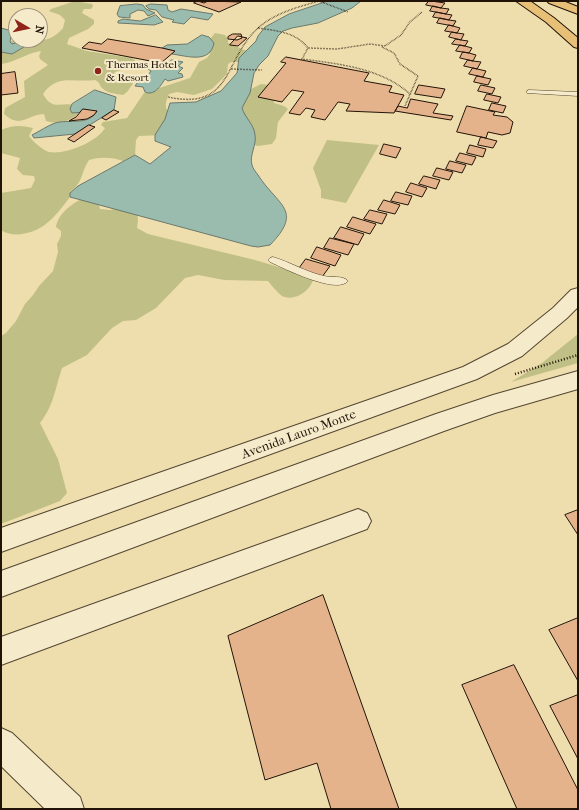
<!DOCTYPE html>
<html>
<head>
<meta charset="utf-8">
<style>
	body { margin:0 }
	#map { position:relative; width:579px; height:810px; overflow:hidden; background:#efdead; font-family:"IM FELL French Canon",serif }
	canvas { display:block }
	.frame { position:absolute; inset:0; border:2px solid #211308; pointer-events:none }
	.north { position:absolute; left:8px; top:8px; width:40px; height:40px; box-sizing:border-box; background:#f5eaca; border:1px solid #a0947c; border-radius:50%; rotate:99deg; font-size:11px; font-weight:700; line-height:16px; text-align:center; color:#211308 }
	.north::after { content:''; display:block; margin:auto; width:14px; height:18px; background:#8f2418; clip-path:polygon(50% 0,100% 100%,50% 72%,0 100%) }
</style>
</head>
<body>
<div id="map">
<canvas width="579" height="810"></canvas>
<div class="frame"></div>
<div class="north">N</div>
</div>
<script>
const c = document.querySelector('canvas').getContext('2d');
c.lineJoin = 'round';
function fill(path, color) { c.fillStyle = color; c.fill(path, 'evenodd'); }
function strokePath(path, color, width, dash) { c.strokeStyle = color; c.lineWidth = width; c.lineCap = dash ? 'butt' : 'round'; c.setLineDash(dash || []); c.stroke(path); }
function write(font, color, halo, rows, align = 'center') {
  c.font = font + ' "IM FELL French Canon",serif'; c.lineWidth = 4; c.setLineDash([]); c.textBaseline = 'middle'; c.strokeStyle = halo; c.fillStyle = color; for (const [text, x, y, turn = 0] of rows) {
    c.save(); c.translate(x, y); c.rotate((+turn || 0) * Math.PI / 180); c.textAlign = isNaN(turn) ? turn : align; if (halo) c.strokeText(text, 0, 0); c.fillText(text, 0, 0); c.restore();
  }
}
fill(new Path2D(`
	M75,1L92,4L93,6L91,9H84L82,13L94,20V24L88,29L69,38L67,44L87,51L131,58L135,60L133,66L115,72L113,75L114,78L129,77L134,82L127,92L123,95C116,94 106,93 101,87C99,83 99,82 95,80C74,83 57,73 43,94C52,111 61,102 74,105C77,105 80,108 83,109C72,121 62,125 46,121L44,114C26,115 21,129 4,114L5,108L25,97L24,81L48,65L40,59L39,56L41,51C27,53 16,62 1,64V46C22,30 42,53 63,28L65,20L60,15L49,11L51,9Z
	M215,33L225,35L228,39V43L249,52L244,62H231L228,64L227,73L224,77L212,89L194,95L177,92L169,94C164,105 165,108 171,118L162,135L139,136L136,140L135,155L123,161C111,157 101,157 89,160C80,174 84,181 70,192V197C63,206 56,216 47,223C36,233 13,239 1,230V193L31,188L35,180L34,176L23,175L17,169L20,158L1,153V130C12,125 21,125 33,128L29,136C32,141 44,151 49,152C65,155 97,142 105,128L101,125L103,122L127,118L144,93L190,78L199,62L207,58L210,54L205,45Z
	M261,84L270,85L274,103L284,106L288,109L278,122L276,138L272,144L258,146L249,143L239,99L247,91Z
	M327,140L379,145L346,203L321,198V190L313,168Z
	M85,197L98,202L100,209L110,210L121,208L137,213L138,220L137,228L148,234L255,260L302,274L313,280C310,291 294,302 282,296C277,292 272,286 268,281L224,280L198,275L185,278L156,308L136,320L123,321L112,328L87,355L62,368C55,389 54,405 40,423L58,459L67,493L60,501L1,524V336L6,333L16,321L25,304L33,295L39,286L53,271L58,252L57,244L61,236V231L56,227C58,213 73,203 85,197Z
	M578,334V363L511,382L542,363Z`), '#c0bf85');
const water = new Path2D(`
	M328,1H361L352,8L318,23L292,28L283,31L278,36L268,56L259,65L254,73L250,93L242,108C245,118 254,124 255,135C257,145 249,155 252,165C253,169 256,172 258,175C278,206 304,210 270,245L258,247L251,246L70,197V193L78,186L135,155L150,164L171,147L155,141V135L165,119L170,103L196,102L221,91L237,73L239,58L256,41L258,36L265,27L289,14Z
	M137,4L143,5L146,9L155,13L148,16L144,11L138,10L130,14V18L119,17L117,14L120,6Z
	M151,4L167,5L168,10L172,12L181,9L213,14L208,20L191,17L184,24L172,22L174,20L162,17L156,10L149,9L146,6Z
	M156,15L163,22L154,25L118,23V21L123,19L140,21Z
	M1,28L16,32L11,36L10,42L12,44L27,40H36L12,54L1,52Z
	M202,35L209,37L214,43C210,64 187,56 172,54L175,51L162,48L167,45L187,44Z
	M172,60L183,62L178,66L183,68L178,73L182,74L183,77L168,81L165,79C160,87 154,96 145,92L143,87L135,86L138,82L144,81L151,71L148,69L154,63L165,65Z
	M95,90L116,97L114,110L75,134L34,138L32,135C40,131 47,126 55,123C69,119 89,126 97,111L72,113L70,109L72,104Z`);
fill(water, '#9abcaf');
strokePath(water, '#6a786c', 1);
const building = new Path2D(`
	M198,1L204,3L208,1L241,2L219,12L194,3Z
	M429,1H431L445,3L441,8L426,5Z
	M433,6L441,8L449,9L446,14L430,11Z
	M436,12L446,14L452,15L449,20L433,17Z
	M440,18L449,20L456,21L453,26L437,23Z
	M449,25L453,26L460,28L457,33L445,31Z
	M452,32L457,33L464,34L461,40L449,37Z
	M233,34H241L242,38L237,40L228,39V37Z
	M238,36L247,38L238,46L230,45Z
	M108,39L162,48L175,51L161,63L82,48L89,42L101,44Z
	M456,39L461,40L468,41L465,46L452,44Z
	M460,45L465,46L472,48L469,53L456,51Z
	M463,52L469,53L476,55L473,61L460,58Z
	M286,57L369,73L364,81L392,86L389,92L404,95L394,113L346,111L350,104L338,102L325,120L311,117L315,110L306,108L300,115L289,113L304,92L292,90L282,102L258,97L286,63L281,62Z
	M468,60L473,61L481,62L477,69L464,66Z
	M473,68L486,71L483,77L469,74Z
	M15,72L18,93L1,95V74Z
	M477,76L491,79L488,85L474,82Z
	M419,85L445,89L441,98L415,94Z
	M481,85L495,88L492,94L478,91Z
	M487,94L501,97L498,103L484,100Z
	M411,99L438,104L433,113L453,116L451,120L395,111L398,106L407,108Z
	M492,103L506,106L503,113L489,110Z
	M467,106L495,112L493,115L507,117L513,122L510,133L502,135L488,132L486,138L457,132Z
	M83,109L97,111L94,115L87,119L69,121L76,117Z
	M114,110L119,112L106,120L102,118Z
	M89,125L95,127L74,142L68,139Z
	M481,137L497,141L493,148L478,145Z
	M384,144L401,148L396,158L380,154Z
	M470,145L486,149L483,157L467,153Z
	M460,153L476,157L472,165L456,161Z
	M450,161L466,165L462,173L446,169Z
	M437,168L453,172L449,180L433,176Z
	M424,176L440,180L436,189L419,184Z
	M411,183L427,188L422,197L406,192Z
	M396,192L412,196L408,205L391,201Z
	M384,200L400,205L395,214L378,210Z
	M370,210L387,214L382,224L364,219Z
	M353,217L376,224L370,234L347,227Z
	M341,227L364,234L358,245L334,238Z
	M330,238L354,244L348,255L324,248Z
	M317,247L341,255L335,266L311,258Z
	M306,259L330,266L322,277L298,270Z
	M578,510V535L565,515Z
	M323,595L399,809H331L317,763L265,780L228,636Z
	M578,618V681L549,630Z
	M514,665L578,790V809H517L462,685Z
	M578,695V759L550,706Z`);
fill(building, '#e5b38b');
strokePath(building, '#211308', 1);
const service = new Path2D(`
	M529,90L578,92V96L527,93V91Z
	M273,257C290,262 306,272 324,276C331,278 343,275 348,281C337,295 283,268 270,262L268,260L270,258Z`);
const minor = new Path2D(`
	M358,509L367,513L371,521L367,529L1,665V637Z
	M1,728L12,733L80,797L84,809H45L1,766Z`);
const tertiary = new Path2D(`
	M578,288V307L567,318L522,356L477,379L1,552V528L463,367L508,344L553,308L571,290Z
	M578,371V389L495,413L444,431L1,597V571L436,414L493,395Z`);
const trunk = new Path2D(`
	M516,1H530L554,18L578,38V48L574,47L546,22Z
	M547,1H563L578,7V14L549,3Z`);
strokePath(service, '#544631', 1);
strokePath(minor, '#544631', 2);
strokePath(tertiary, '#544631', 2);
strokePath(trunk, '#211308', 2);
strokePath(new Path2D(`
	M319,1L348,12
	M258,28C277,31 296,32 308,48L302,59C339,64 381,68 410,94
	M382,47L394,53L400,64L418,76L405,106
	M308,48L337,49L370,44L385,46L401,35L410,22L422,12
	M231,69L262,70
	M168,97C233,111 223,60 258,28C275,13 298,7 319,1`), '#211308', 1.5, [0.5, 1]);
strokePath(new Path2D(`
	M515,374L578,355`), '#211308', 2.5, [1, 2]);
fill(service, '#f5eaca');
fill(minor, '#f5eaca');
fill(tertiary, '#f5eaca');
fill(trunk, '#e8bf76');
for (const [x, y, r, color] of [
	[98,71,4,"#8f2418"]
]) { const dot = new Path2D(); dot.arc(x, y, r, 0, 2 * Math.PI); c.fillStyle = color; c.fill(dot); strokePath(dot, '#f5eaca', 1.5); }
write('11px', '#211308', '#f5eaca', [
	["Thermas Hotel",106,65],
	["& Resort",106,78]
], 'left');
write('13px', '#211308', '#f5eaca', [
	["Avenida Lauro Monte",299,435,-20]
]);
</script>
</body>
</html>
